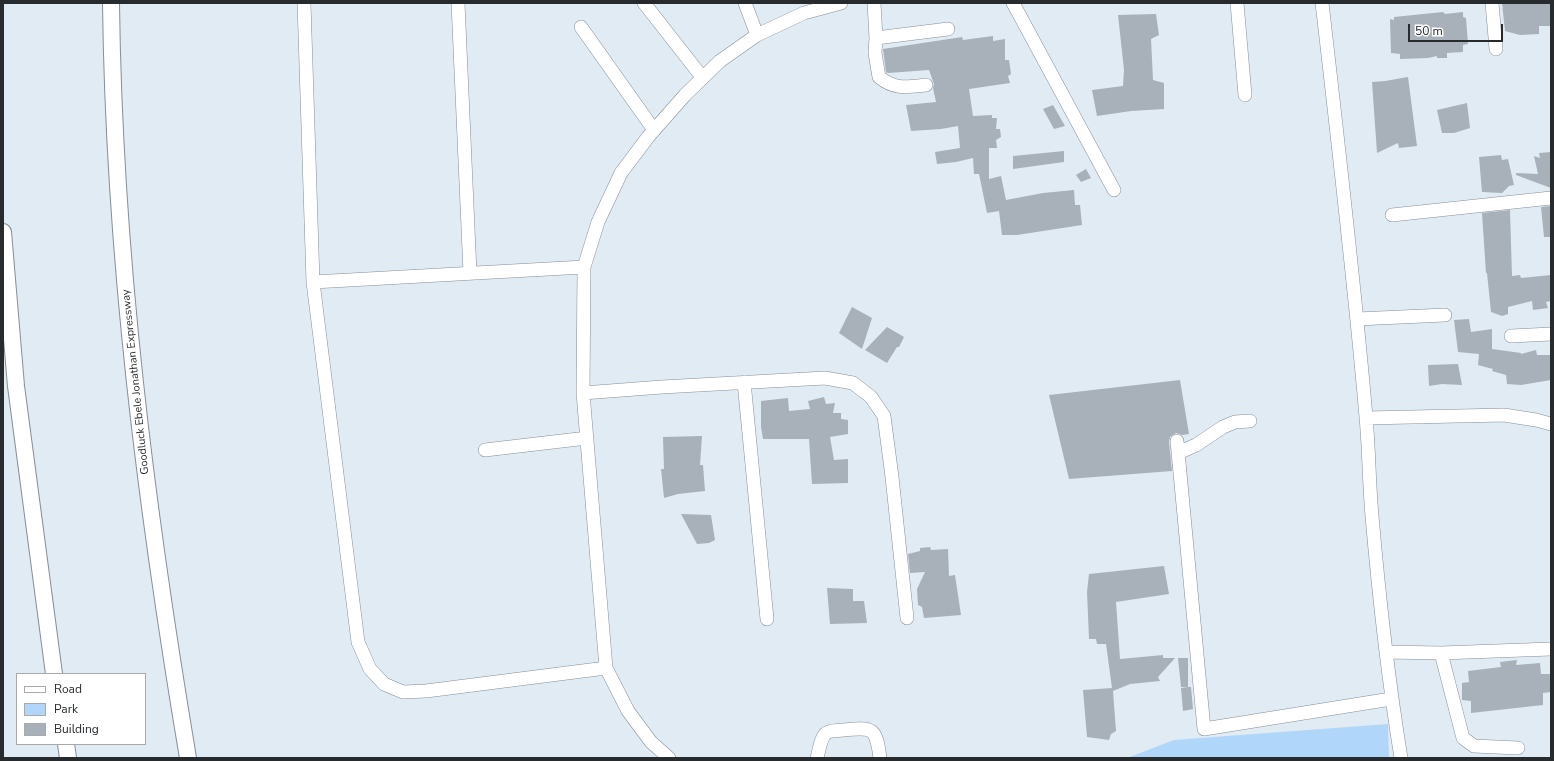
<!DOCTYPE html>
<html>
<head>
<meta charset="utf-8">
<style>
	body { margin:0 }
	#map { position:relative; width:1554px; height:761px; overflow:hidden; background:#e1ebf3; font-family:"Nunito Sans",sans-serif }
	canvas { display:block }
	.frame { position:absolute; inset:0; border:4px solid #272b2e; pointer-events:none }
	.legend { position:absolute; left:16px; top:673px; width:130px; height:72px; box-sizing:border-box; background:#fff; border:1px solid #a9aaab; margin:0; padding:5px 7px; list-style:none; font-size:12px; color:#272b2e }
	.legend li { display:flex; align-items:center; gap:8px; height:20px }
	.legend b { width:20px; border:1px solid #a9aaab }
	.scale { position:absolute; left:1408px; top:24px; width:95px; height:18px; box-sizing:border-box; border:2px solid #272b2e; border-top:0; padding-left:5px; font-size:12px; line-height:14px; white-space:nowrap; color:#272b2e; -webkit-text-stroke:3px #fff; paint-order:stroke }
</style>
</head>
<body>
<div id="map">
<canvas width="1554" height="761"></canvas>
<div class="frame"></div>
<ul class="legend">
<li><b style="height:5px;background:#fff"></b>Road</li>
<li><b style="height:11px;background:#b0d6f9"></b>Park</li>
<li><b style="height:11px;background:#a8b1b9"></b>Building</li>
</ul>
<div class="scale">50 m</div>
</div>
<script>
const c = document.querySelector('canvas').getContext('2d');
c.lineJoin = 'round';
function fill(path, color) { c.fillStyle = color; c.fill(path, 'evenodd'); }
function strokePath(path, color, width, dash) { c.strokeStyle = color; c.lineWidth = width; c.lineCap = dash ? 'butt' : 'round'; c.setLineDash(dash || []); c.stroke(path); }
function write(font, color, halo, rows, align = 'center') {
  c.font = font + ' "Nunito Sans",sans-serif'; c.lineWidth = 3.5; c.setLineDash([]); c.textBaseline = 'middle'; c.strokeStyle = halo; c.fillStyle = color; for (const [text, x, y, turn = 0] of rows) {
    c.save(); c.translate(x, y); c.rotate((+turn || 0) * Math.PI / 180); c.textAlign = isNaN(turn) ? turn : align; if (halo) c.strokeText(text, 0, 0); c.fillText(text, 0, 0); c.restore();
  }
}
fill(new Path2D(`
	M1388,724L1389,758H1127L1174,740Z`), '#b0d6f9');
fill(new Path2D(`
	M1502,3H1551V26H1539V34L1520,35L1505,31Z
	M1443,12L1445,14L1463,12V17L1466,18L1468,44L1463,45V52L1447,53V58H1437V56L1428,58L1400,59V54L1391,53L1390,19L1394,20V17Z
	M1156,14L1159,35L1151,39L1153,80L1164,83V109L1131,111L1097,116L1092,90L1123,86L1124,70L1118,15Z
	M993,36V41L1005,39V60H1009L1011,74L1008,76L1010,83L969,89L973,116L992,115V118H997L996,129H1000L1001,137L996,140L997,148H989V179L1001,176L1006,200L1043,193L1074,190L1075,205H1080L1082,225L1017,235H1002L999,211L987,213L979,174H974L973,158L956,162L937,164L935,152L960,148L958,126L941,129L911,131L906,105L936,102L933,88L934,84L929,70L888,73L886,72L883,49L962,37L963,40Z
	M1408,77L1417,146L1399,148L1398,143L1377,153L1372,82L1385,81Z
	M1467,103L1470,128L1454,133H1442L1437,110Z
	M1053,105L1065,126L1054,129L1043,109Z
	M1064,151V162L1013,169V156Z
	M1551,152V188L1516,175V173L1538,174L1534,156L1540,158L1539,153Z
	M1501,155L1502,160L1508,159L1514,185L1509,186L1502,193L1482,192L1479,157Z
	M1086,169L1091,178L1081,182L1076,175Z
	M1551,206V237H1544L1541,207Z
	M1510,210L1512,276L1520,275L1521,278L1551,275V301L1546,302L1548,308L1533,310L1532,301L1508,307V314L1502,316L1491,312L1487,273H1486L1482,213Z
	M852,307L872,318L862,349L839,333Z
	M1469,319L1471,332L1492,329V349L1521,353V354L1536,350L1537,355H1551V380L1521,385L1507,384L1506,375L1492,371L1493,369L1478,365L1479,354L1458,352L1454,320Z
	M887,327L904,337L899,347H897L887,363L865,350Z
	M1458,364L1462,385L1442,384L1429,386L1428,365Z
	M1180,380L1189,434L1182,435L1176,433L1170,437L1169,442L1172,471L1069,479L1049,395Z
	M824,397L826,404L835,403L833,413H841V419L848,420V434L830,437L834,460L848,459V483L812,484L809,439H763L761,427V401L788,398L789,411L810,409L808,401Z
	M702,436L700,465H703L705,491L678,494L664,498L661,469H664L663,437Z
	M681,514L711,515L715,540L709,543L697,544Z
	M930,547L931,550L948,549L949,576L955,575L961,615L924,618L922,607L918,605L917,589L925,572L910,573L908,554L920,551V548Z
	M1164,566L1169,594L1116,602L1120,659L1163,655V658H1175L1158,677L1160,681L1130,684L1113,691L1116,731L1111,734L1109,740L1087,737L1083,690L1112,688L1106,644H1097L1096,639H1089L1087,592L1089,574Z
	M827,588L853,589V601H864L867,623L830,624Z
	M1178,658H1188V687H1191L1193,709L1183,711L1181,688L1188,687H1181Z
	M1517,660L1516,665L1540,663L1541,674H1551V692L1543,693V705L1471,713V701L1462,700V683L1469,682L1468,671L1501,667L1500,662Z`), '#a8b1b9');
const minor = new Path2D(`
	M304,3L313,282L358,642L370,669L384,684L403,692L426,691L606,668
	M458,3L470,273
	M644,3L702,77
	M745,3L757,35
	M874,3L876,38L875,53L879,77C895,90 907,87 926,85
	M1013,3L1114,190
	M1237,3L1245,95
	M1322,3C1338,141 1354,278 1366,417C1369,449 1369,483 1372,516C1379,597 1388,678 1401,758
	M1492,3L1496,49
	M581,27L654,130
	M876,38L948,29
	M1392,215L1551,198
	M313,282L584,267
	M1357,319L1445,315
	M1511,336L1551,334
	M744,382L767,619
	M583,393L662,387L825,378L853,383L871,397L884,416L892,477L907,618
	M1366,418L1504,415L1536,420L1551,424
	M1177,441L1204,729L1391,699
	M485,450L587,438
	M1178,453L1196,445L1223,427L1235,422L1250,421
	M1386,652L1441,653L1551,649
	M1441,653L1463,738L1474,746L1518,748
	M669,758L651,742L628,711L606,668L583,393L584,267L598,222L621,173L648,137L685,95L720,61L757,35L804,13L841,3
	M817,758C819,751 820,740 825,734C829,730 837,731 843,730C873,727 876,727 880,758`);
const major = new Path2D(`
	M111,3C114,256 146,508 188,758
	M3,232L16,386L54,674
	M66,744L68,758`);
strokePath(minor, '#868e96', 14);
strokePath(major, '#868e96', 18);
strokePath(minor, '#fff', 13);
strokePath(major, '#fff', 16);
write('11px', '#272b2e', '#fff', [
	["Goodluck Ebele Jonathan Expressway",136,382,-96]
]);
</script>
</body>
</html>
